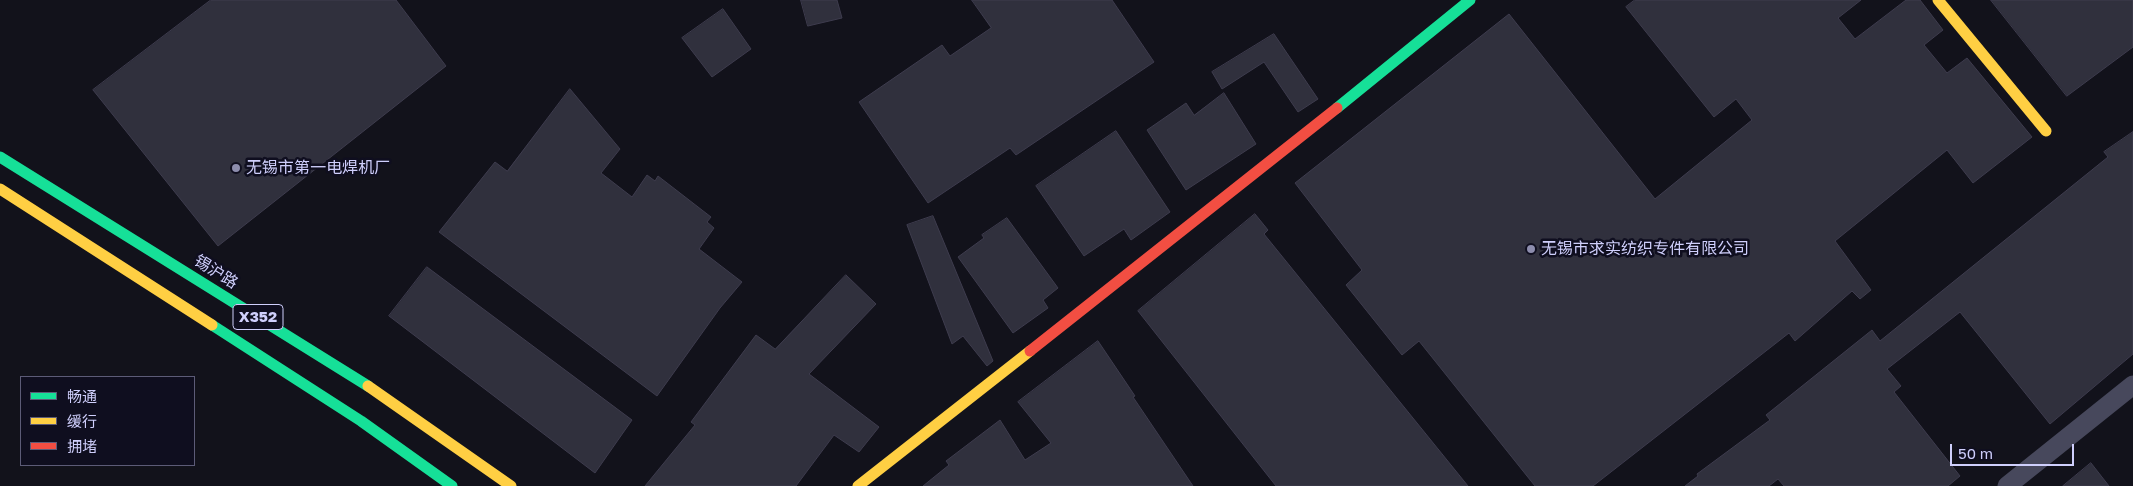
<!DOCTYPE html>
<html>
<head>
<meta charset="utf-8">
<style>
	body { margin:0 }
	#map { position:relative; width:2133px; height:486px; overflow:hidden; background:#12121b; font-family:"Golos Text","Noto Sans SC",sans-serif }
	canvas { display:block }
	.legend { position:absolute; left:20px; top:376px; width:175px; height:90px; box-sizing:border-box; background:#0f0e1f; border:1px solid #5c5b77; margin:0; padding:6px 9px; list-style:none; font-size:15px; color:#cfcffc }
	.legend li { display:flex; align-items:center; gap:10px; height:25px }
	.legend b { width:25px; border:1px solid #5c5b77 }
	.scale { position:absolute; left:1950px; top:444px; width:124px; height:22px; box-sizing:border-box; border:2px solid #cfcffc; border-top:0; padding-left:6px; font-size:15px; line-height:18px; white-space:nowrap; color:#cfcffc; -webkit-text-stroke:4px #0f0e1f; paint-order:stroke }
</style>
</head>
<body>
<div id="map">
<canvas width="2133" height="486"></canvas>
<ul class="legend">
<li><b style="height:6px;background:#16e098"></b>畅通</li>
<li><b style="height:6px;background:#ffcf43"></b>缓行</li>
<li><b style="height:6px;background:#f24e42"></b>拥堵</li>
</ul>
<div class="scale">50 m</div>
</div>
<script>
const c = document.querySelector('canvas').getContext('2d');
c.lineJoin = 'round';
function fill(path, color) { c.fillStyle = color; c.fill(path, 'evenodd'); }
function strokePath(path, color, width, dash) { c.strokeStyle = color; c.lineWidth = width; c.lineCap = dash ? 'butt' : 'round'; c.setLineDash(dash || []); c.stroke(path); }
function write(font, color, halo, rows, align = 'center') {
  c.font = font + ' "Golos Text","Noto Sans SC",sans-serif'; c.lineWidth = 5; c.setLineDash([]); c.textBaseline = 'middle'; c.strokeStyle = halo; c.fillStyle = color; for (const [text, x, y, turn = 0] of rows) {
    c.save(); c.translate(x, y); c.rotate((+turn || 0) * Math.PI / 180); c.textAlign = isNaN(turn) ? turn : align; if (halo) c.strokeText(text, 0, 0); c.fillText(text, 0, 0); c.restore();
  }
}
const building = new Path2D(`
	M211,0H396L446,66L218,246L93,90Z
	M801,0H837L842,18L808,26Z
	M972,0H1112L1154,62L1016,155L1010,148L928,203L859,102L942,45L950,56L991,28Z
	M1635,0H1861L1838,18L1855,39L1906,0H1920L1943,30L1924,45L1947,73L1967,58L2032,137L1973,183L1947,150L1835,241L1871,290L1860,299L1852,291L1795,341L1789,333L1593,486H1535L1419,341L1402,355L1346,285L1362,270L1295,183L1509,14L1655,199L1752,120L1736,99L1714,117L1626,7Z
	M1991,0H2133V47L2067,96Z
	M723,9L751,49L712,77L682,38Z
	M1274,34L1318,99L1298,112L1264,62L1222,89L1212,72Z
	M570,89L620,149L601,173L632,197L647,175L655,181L658,176L711,217L707,222L714,228L699,249L742,282L720,308L657,396L439,232L495,162L507,171Z
	M1224,93L1256,144L1186,190L1147,130L1186,103L1194,115Z
	M1116,131L1170,212L1131,240L1124,229L1084,256L1036,186Z
	M2133,132V354L2050,424L1960,312L1887,369L1901,386L1894,392L1960,476L1948,486H1784L1778,479L1769,486H1685L1698,476L1697,474L1770,420L1766,415L1872,330L1880,341L2108,157L2104,152Z
	M1255,214L1268,230L1264,234L1468,486H1276L1138,311Z
	M933,216L993,361L987,366L963,336L952,344L907,225Z
	M1007,218L1058,288L1043,300L1048,308L1013,333L958,257L984,238L982,235Z
	M427,267L632,420L595,473L389,316Z
	M846,275L876,304L809,374L879,427L859,452L834,435L796,486H645L695,425L691,422L756,335L775,349Z
	M1098,341L1135,396L1133,397L1193,486H923L949,465L946,461L1000,420L1025,460L1051,443L1018,402Z
	M2091,463L2109,486H2063Z`);
fill(building, '#30303d');
strokePath(building, '#3e3c4e', 1);
strokePath(new Path2D(`
	M2007,486L2133,385`), '#47485c', 19);
strokePath(new Path2D(`
	M1337,108L1470,0
	M0,157L368,386
	M212,325L361,421L452,486`), '#16e098', 11);
strokePath(new Path2D(`
	M1938,0L2046,131
	M0,189L212,325
	M368,386L511,486
	M858,486L1030,351`), '#ffcf43', 11);
strokePath(new Path2D(`
	M1030,351L1337,108`), '#f24e42', 11);
for (const [x, y, r, color] of [
	[236,168,5,"#8d8dad"],
	[1531,249,5,"#8d8dad"]
]) { const dot = new Path2D(); dot.arc(x, y, r, 0, 2 * Math.PI); c.fillStyle = color; c.fill(dot); strokePath(dot, '#0f0e1f', 2); }
for (const [x, y, w] of [
	[258,317,50]
]) { const box = new Path2D(); box.roundRect(x - w / 2, y - 12.5, w, 25, 4); c.fillStyle = '#0f0e1f'; c.fill(box); strokePath(box, '#cfcffc', 1); }
write('bold 15px', '#cfcffc', null, [
	["X352",258,317]
]);
write('16px', '#cfcffc', '#0f0e1f', [
	["无锡市第一电焊机厂",246,168],
	["无锡市求实纺织专件有限公司",1541,249]
], 'left');
write('16px', '#cfcffc', '#0f0e1f', [
	["锡沪路",216,272,32]
]);
</script>
</body>
</html>
